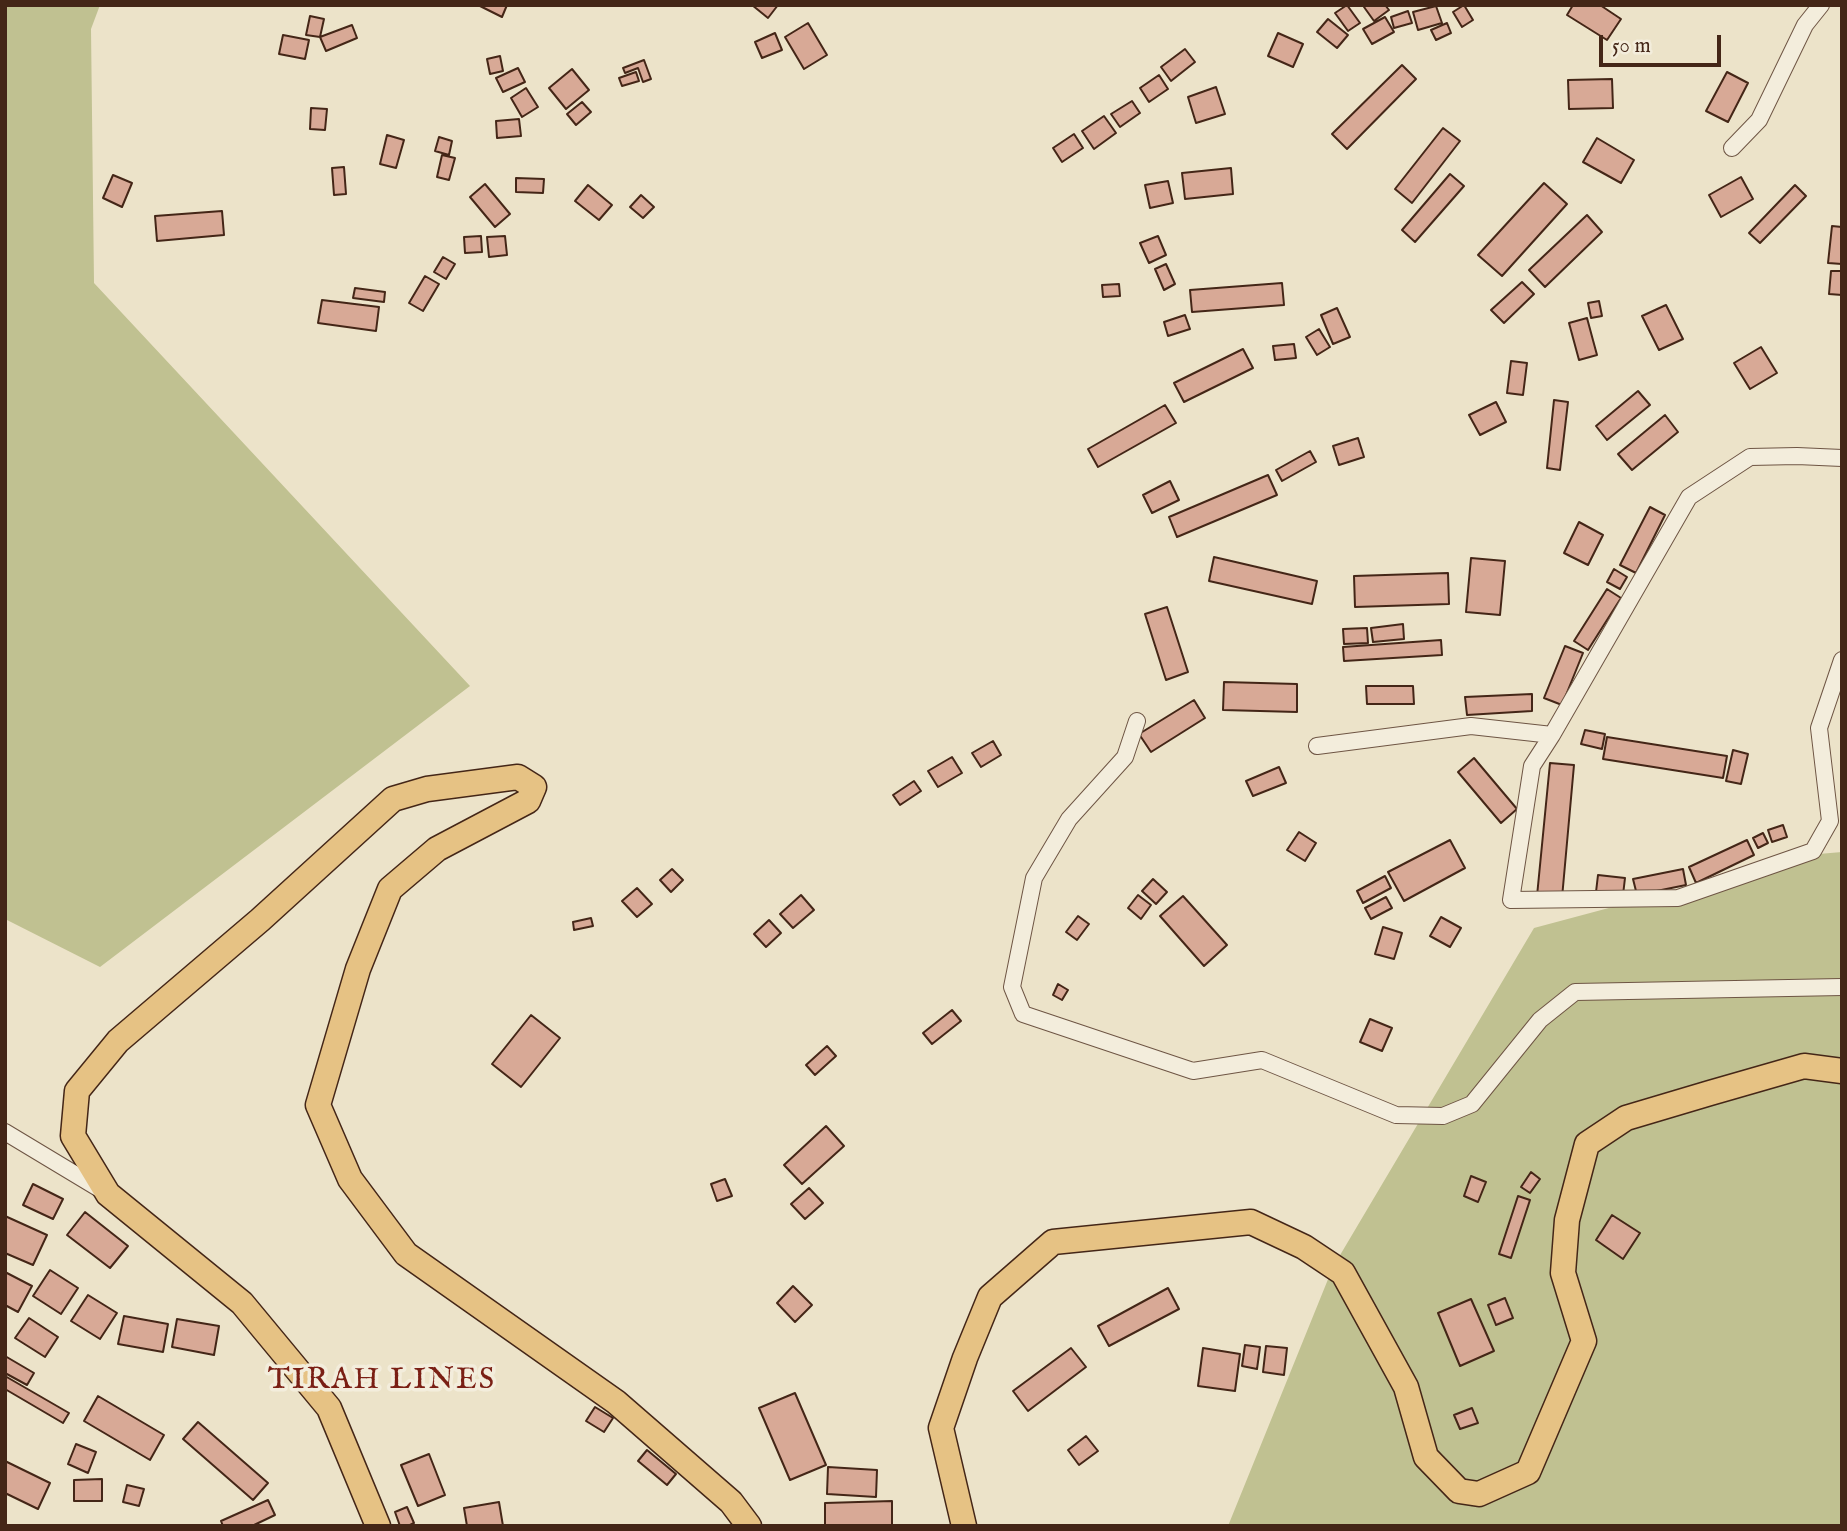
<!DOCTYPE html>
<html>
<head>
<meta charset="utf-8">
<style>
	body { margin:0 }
	#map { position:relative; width:1847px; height:1531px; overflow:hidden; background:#ece3c9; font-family:"IM FELL English",serif }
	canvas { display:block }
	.frame { position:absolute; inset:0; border:7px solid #442617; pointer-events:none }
	.scale { position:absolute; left:1599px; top:35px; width:122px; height:32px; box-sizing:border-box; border:4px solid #442617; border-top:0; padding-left:9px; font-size:21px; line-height:24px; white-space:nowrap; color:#442617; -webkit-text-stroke:5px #f3eddc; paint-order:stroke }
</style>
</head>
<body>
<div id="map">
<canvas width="1847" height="1531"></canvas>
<div class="frame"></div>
<div class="scale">50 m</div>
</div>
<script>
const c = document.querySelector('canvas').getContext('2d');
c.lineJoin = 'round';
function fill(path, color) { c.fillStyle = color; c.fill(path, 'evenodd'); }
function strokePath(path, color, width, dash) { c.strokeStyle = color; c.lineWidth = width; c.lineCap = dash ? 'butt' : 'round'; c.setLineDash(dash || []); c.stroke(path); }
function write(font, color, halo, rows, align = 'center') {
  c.font = font + ' "IM FELL English",serif'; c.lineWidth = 7; c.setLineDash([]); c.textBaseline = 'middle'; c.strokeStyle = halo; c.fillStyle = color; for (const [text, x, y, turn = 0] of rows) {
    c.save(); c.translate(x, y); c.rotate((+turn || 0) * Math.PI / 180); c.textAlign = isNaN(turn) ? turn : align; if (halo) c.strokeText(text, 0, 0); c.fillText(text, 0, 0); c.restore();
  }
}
fill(new Path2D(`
	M5,5H100L91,29L94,283L470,686L100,967L5,919Z
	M1842,852V1526H1228L1333,1267L1534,928L1807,855Z`), '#c0c191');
const building = new Path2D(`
	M478,5H507L502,17Z
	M752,5H778L768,18Z
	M1347,5L1360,23L1348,31L1335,13Z
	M1367,5H1385L1389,10L1374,21L1364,7Z
	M1464,5L1473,20L1462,27L1453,12Z
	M1573,5H1600L1621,19L1607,40L1567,15Z
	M1436,6L1442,23L1418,30L1413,12Z
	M1408,11L1412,23L1394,28L1391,17Z
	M310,16L324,19L320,37L306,35Z
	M1385,17L1394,32L1372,44L1363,29Z
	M1328,19L1348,35L1337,48L1317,32Z
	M808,23L827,55L804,69L785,37Z
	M1447,23L1451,33L1436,40L1431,30Z
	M352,25L357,38L326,51L320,37Z
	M775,33L782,50L762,58L755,42Z
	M1278,33L1303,44L1293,67L1268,56Z
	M283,35L309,40L305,59L279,54Z
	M1185,49L1195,62L1171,81L1161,67Z
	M500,56L503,71L490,74L487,59Z
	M644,60L651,79L643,82L638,68L625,73L623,68Z
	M1402,65L1416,79L1347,149L1332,134Z
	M518,68L525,82L503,92L496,78Z
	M572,69L589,90L566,109L549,88Z
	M636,72L639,81L622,86L619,78Z
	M1727,72L1748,83L1728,122L1706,111Z
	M1159,75L1168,89L1149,102L1140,88Z
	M1612,79L1613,108L1569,109L1568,80Z
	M1216,87L1225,114L1196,123L1188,97Z
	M526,88L538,107L522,117L511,98Z
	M1132,101L1140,113L1120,127L1111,114Z
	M582,102L591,112L576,125L567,114Z
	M311,108L327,109L325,130L310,129Z
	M1104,116L1116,133L1094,149L1082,131Z
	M519,119L521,136L497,138L496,121Z
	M1443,128L1460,141L1412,203L1395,189Z
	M1074,134L1083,148L1062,162L1053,148Z
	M387,135L404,140L396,168L380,164Z
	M439,137L452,141L449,155L435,151Z
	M1597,138L1634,160L1621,183L1583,162Z
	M442,155L455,158L449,180L437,177Z
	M344,167L346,194L334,195L332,168Z
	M1231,168L1233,194L1185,199L1182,173Z
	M1450,174L1464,186L1415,242L1402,230Z
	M113,175L132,183L122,207L103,198Z
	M1741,177L1753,199L1721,217L1709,195Z
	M516,178L544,179L543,193L516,192Z
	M1168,181L1173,203L1150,208L1145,185Z
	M1544,183L1567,204L1502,276L1478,255Z
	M485,184L510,214L495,227L470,197Z
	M588,185L612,205L599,220L575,201Z
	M1795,185L1806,196L1760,243L1749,233Z
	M641,195L654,207L643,218L630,207Z
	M222,211L224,235L157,241L155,216Z
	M1587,215L1602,232L1545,287L1529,270Z
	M1832,226L1842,227V264L1828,263Z
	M481,236L482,252L465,253L464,237Z
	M505,236L507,255L489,257L487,237Z
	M1158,236L1166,255L1149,263L1140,243Z
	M443,257L455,264L446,279L434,272Z
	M1166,264L1175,284L1164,290L1155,269Z
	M1831,271H1842V295L1829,294Z
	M425,276L439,284L423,311L409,303Z
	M1522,282L1534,294L1504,323L1491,310Z
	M1282,283L1284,305L1192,312L1190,290Z
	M1119,284L1120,296L1103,297L1102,285Z
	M355,288L385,292L384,302L353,298Z
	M322,300L379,307L376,331L318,323Z
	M1599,301L1602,316L1591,318L1588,303Z
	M1666,305L1683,339L1659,350L1642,316Z
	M1337,308L1350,337L1333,344L1321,315Z
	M1185,315L1190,329L1168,336L1164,322Z
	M1587,318L1597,355L1579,360L1569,323Z
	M1319,329L1330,347L1317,355L1306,337Z
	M1294,344L1296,358L1275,360L1273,346Z
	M1761,347L1777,373L1750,389L1734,363Z
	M1243,349L1253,368L1184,402L1174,383Z
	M1511,361L1527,363L1523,395L1507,393Z
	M1638,391L1650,405L1607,440L1596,426Z
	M1554,400L1568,402L1560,470L1547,468Z
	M1496,402L1506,422L1480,435L1469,415Z
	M1165,405L1176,423L1098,467L1088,449Z
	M1665,415L1678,432L1632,470L1618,454Z
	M1358,438L1364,457L1339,465L1333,446Z
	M1310,451L1316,462L1282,481L1276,470Z
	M1268,475L1277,495L1177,537L1169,517Z
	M1170,481L1179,500L1152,513L1143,495Z
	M1650,507L1665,515L1636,573L1620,565Z
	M1579,522L1603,535L1588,565L1564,553Z
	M1214,557L1317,581L1312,604L1209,581Z
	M1471,558L1505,561L1500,615L1466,612Z
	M1614,569L1627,577L1620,589L1607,582Z
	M1448,573L1449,604L1355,607L1354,576Z
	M1607,589L1621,598L1588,650L1574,641Z
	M1167,607L1188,672L1166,680L1145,614Z
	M1403,624L1404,639L1373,642L1371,628Z
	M1367,628L1368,643L1344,644L1343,629Z
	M1441,640L1442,655L1344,661L1343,647Z
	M1565,646L1583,653L1562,705L1544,698Z
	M1224,682L1297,684V712L1223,710Z
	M1366,686H1413L1414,704H1367Z
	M1532,694V711L1467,715L1465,697Z
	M1194,700L1205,718L1151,752L1139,734Z
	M1585,730L1605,734L1602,749L1581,744Z
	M1607,737L1727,756L1723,778L1603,759Z
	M993,741L1001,755L981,767L972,753Z
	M1733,750L1748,754L1741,784L1726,781Z
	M952,757L962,773L938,787L928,771Z
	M1474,758L1517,809L1501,823L1458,772Z
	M1550,763L1574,765L1562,898L1537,896Z
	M1279,767L1286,783L1253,796L1246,781Z
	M914,781L921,791L900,805L893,795Z
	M1783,825L1787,837L1772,842L1768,830Z
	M1299,832L1316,843L1305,861L1287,850Z
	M1763,833L1768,843L1758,848L1753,838Z
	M1450,840L1465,868L1404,901L1388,872Z
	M1747,840L1754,855L1696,883L1689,867Z
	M672,869L683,880L671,892L660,880Z
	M1683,869L1686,885L1637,895L1633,879Z
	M1598,875L1625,878L1623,895L1596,892Z
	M1385,876L1391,888L1363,903L1357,891Z
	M1153,879L1167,892L1156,904L1142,891Z
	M637,888L652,904L637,917L622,901Z
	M801,895L814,910L793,928L780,914Z
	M1138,895L1151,905L1141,919L1128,908Z
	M1183,896L1227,945L1204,966L1160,916Z
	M1386,897L1392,908L1371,919L1365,908Z
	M1078,916L1089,924L1077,940L1066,932Z
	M1441,917L1461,928L1450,947L1430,936Z
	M591,918L593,926L574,930L573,922Z
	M769,920L781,933L766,947L754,934Z
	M1383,927L1402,933L1394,959L1375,954Z
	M1058,984L1068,990L1062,1000L1053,995Z
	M952,1010L961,1021L932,1044L923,1033Z
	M531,1015L560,1038L521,1087L492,1064Z
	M1370,1019L1392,1028L1382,1051L1360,1042Z
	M827,1046L836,1056L815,1075L806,1065Z
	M826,1126L844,1146L802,1184L784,1165Z
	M1531,1172L1540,1179L1530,1193L1521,1187Z
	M1471,1176L1486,1182L1478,1202L1464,1196Z
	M725,1179L732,1196L717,1201L711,1184Z
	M33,1184L63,1199L53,1219L23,1205Z
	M809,1188L823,1203L805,1219L791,1204Z
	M1518,1196L1530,1200L1511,1258L1499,1254Z
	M85,1212L128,1246L110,1268L67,1235Z
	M1612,1215L1640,1233L1623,1259L1596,1240Z
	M5,1216L47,1235L33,1265L5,1253Z
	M50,1270L78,1288L61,1314L33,1296Z
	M5,1272L32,1286L18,1312L5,1305Z
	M793,1286L812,1305L795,1322L777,1303Z
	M1168,1288L1179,1309L1109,1346L1098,1326Z
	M88,1295L117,1313L100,1339L71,1321Z
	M1505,1298L1513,1318L1496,1325L1488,1305Z
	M1471,1299L1494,1351L1460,1366L1438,1313Z
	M124,1316L168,1324L163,1352L118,1344Z
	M29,1318L58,1337L45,1357L15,1338Z
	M177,1319L219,1326L214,1355L172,1347Z
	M1245,1345L1260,1347L1257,1369L1242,1366Z
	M1266,1346L1287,1348L1284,1375L1263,1372Z
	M1071,1348L1086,1367L1028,1411L1013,1391Z
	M1203,1348L1240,1354L1235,1391L1198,1386Z
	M5,1356L34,1373L27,1385L5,1373Z
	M5,1376L69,1413L63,1423L5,1389Z
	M795,1393L826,1465L790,1480L759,1408Z
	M98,1396L164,1435L150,1460L84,1421Z
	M595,1407L613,1418L604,1432L586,1421Z
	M1472,1408L1478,1423L1460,1429L1454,1415Z
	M198,1422L268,1483L253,1500L183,1439Z
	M1086,1436L1098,1451L1079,1465L1068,1450Z
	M76,1444L96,1452L88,1473L68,1464Z
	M647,1450L676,1474L667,1485L638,1461Z
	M429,1454L445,1495L418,1506L401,1465Z
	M5,1461L50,1483L38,1509L5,1493Z
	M828,1467L877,1470L876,1497L827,1494Z
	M102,1479V1501H74V1480Z
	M127,1485L144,1489L139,1506L123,1502Z
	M268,1500L275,1515L252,1526H223L221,1521Z
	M892,1501V1526H825V1503Z
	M499,1502L503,1526H467L464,1508Z
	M407,1507L414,1523L408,1526H400L395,1512Z`);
fill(building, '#d8a996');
strokePath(building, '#442617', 2);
const minor = new Path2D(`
	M1732,148L1759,120L1805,25L1821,5
	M1842,458L1797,456L1750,457L1689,497L1552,735L1532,766L1511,900L1678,898L1813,851L1830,821L1819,728L1842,660
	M1137,721L1125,757L1069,819L1034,878L1012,987L1023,1014L1193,1071L1262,1060L1396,1115L1443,1116L1472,1104L1540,1020L1575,992L1842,987
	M1317,746L1471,726L1552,735
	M5,1132L103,1191`);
const primary = new Path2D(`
	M378,1526L329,1408L242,1303L108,1194L73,1136L77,1091L118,1041L260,920L393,799L427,789L518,777L534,787L528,801L437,849L390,889L358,969L318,1105L350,1179L406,1254L616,1402L731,1502L749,1526
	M964,1526L941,1428L965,1358L990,1297L1053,1242L1251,1222L1304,1247L1343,1273L1406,1387L1426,1457L1459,1491L1479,1494L1528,1472L1584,1341L1563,1273L1567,1220L1587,1144L1626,1118L1710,1093L1804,1066L1842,1071`);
strokePath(minor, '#6e5544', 18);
strokePath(primary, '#442617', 27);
strokePath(minor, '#f3eddc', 16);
strokePath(primary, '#e6c284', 24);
c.letterSpacing = '2px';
write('30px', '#7a1f14', '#f3eddc', [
	["TIRAH LINES",382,1382]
]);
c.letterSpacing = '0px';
</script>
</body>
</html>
